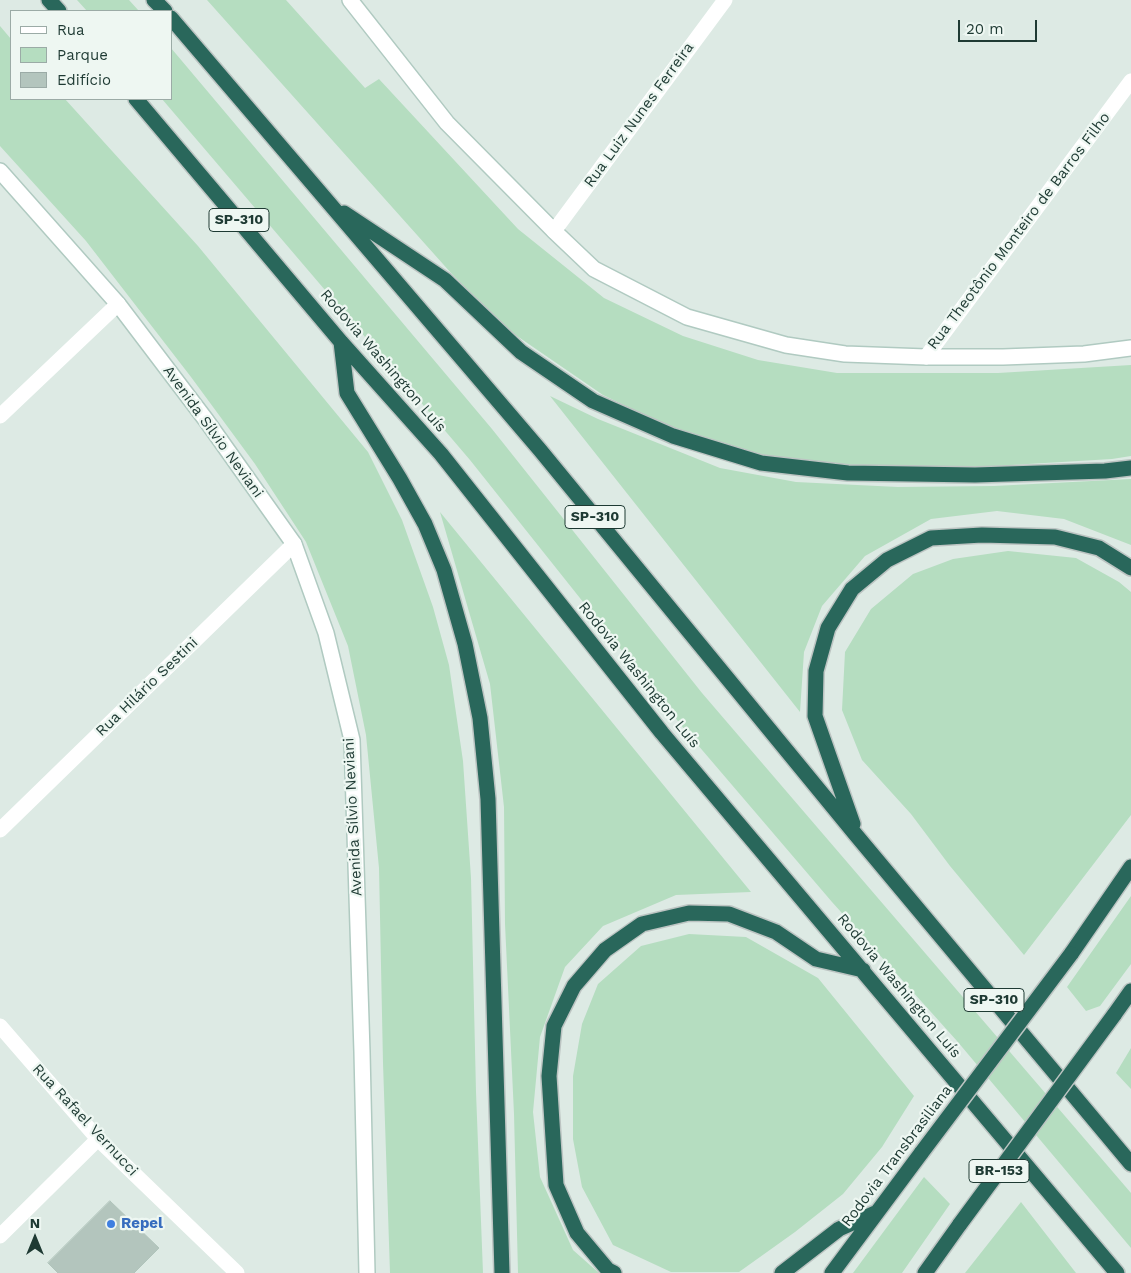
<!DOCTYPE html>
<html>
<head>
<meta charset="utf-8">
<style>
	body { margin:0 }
	#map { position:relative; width:1131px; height:1273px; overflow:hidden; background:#ddeae4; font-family:"Work Sans",sans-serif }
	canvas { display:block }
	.legend { position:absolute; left:10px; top:10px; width:162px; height:90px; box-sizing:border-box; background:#eef7f2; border:1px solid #9baba6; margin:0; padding:6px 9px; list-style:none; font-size:15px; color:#1e3a33 }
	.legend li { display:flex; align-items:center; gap:10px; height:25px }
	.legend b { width:25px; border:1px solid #9baba6 }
	.north { position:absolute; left:10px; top:1213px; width:50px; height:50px; -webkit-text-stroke:4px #eef7f2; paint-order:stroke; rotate:0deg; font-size:14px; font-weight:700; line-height:20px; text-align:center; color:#1e3a33 }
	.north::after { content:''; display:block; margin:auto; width:18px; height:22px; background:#1e3a33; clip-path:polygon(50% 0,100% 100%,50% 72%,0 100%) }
	.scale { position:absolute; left:958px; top:20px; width:79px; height:22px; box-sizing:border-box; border:2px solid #1e3a33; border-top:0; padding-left:6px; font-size:15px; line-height:18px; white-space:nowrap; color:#1e3a33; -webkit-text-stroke:4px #eef7f2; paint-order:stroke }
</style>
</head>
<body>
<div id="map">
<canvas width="1131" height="1273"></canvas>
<ul class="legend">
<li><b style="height:6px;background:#fff"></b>Rua</li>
<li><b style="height:14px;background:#b5ddc0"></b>Parque</li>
<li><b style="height:14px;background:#b3c5bd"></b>Edifício</li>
</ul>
<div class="north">N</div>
<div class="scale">20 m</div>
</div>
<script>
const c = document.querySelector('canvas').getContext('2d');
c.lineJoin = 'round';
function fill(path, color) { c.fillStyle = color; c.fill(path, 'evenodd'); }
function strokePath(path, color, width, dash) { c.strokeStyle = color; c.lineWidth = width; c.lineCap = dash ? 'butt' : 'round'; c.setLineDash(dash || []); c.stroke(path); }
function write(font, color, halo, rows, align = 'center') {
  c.font = font + ' "Work Sans",sans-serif'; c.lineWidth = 4.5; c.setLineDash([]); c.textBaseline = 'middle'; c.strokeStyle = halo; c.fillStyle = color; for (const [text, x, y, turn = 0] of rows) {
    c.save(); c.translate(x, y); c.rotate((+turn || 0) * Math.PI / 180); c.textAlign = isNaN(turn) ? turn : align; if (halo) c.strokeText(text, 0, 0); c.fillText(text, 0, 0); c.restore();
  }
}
fill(new Path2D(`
	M77,0H129L139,11H87Z
	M207,0H286L365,88L379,79L518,229L604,298L683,336L758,360L837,373H998L1131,365V456L1112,459L944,469L850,466L762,456L674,429L603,395L501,325L451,273Z
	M0,26L11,39V99H65L198,246L368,452L402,520L433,607L449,665L463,761L471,878L476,1092L483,1273H390L383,1063L379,868L366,735L348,646L306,542L255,464L191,377L86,241L0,146Z
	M171,48L492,429L702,693L1131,1193V1248L957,1041L832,902L685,730L470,460L162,99H171Z
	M550,396L598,419L720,468L796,482L898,487L994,486L1131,479V545L1064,519L997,511L931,519L865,556L822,606L804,652L800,712Z
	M440,512L751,892L676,895L603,926L565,967L540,1037L533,1112L540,1177L573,1250L599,1273H518L514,1114L505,924L504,807L490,684Z
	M1008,551L1076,558L1119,582L1131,592V815L1024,955L950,866L911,814L862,760L842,710L845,652L871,609L913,574L953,559Z
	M1131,896V964L1100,1006L1086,1011L1067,987Z
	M689,934L746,937L818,978L914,1096L882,1147L843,1194L795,1232L739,1272H671L613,1245L582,1187L573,1139V1076L582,1024L598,984L641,946Z
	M1131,1048V1089L1116,1073Z
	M924,1177L950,1204L902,1273H853Z
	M1021,1202L1076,1273H965Z`), '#b5ddc0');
const building = new Path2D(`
	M110,1201L159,1248L134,1273H58L48,1263Z`);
fill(building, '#b3c5bd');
strokePath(building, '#b0c4bb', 1);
const secondary = new Path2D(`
	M350,0L447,123L554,231L594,269L687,317L786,345L845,354L926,357H1003L1084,354L1131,348
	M0,171L118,304L206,420L294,544L326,633L352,740L362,1052L367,1273`);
const highway = new Path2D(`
	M49,0L59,11
	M154,0L165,11
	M171,18L540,450L856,835L1131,1164
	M136,99L341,342L441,454L662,733L1117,1273
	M344,213L445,280L521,352L593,401L673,436L761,463L848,473L975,475L1105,471L1131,468
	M341,342L347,393L400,479L425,524L444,570L465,644L480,718L488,799L502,1273
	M853,824L815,716L816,671L828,628L852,589L887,560L931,538L982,535L1055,537L1099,548L1131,568
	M1071,954L1131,867
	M1114,1015L1131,991
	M614,1273L608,1270L577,1233L556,1185L549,1076L554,1026L574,986L605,950L642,924L689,913L729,914L776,932L816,959L863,970
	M782,1273L839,1229L875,1213
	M832,1273L922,1152
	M925,1273L960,1224`);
strokePath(secondary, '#b0cac1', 18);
strokePath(highway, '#bcc4c2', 18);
strokePath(new Path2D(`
	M554,231L725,0
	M926,357L1131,81
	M0,416L118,304
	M0,830L294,544
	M0,1026L98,1139L237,1273
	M0,1236L98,1139`), '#fff', 15);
strokePath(secondary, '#fff', 15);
strokePath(highway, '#29675b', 15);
const highwayBridge = new Path2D(`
	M922,1152L1071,954
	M960,1224L1114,1015`);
strokePath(highwayBridge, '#bcc4c2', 18, []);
strokePath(highwayBridge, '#29675b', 15);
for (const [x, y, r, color] of [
	[111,1224,5,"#3f7fe0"]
]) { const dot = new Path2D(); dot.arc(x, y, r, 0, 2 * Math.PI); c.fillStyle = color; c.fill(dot); strokePath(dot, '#eef7f2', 2); }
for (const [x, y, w] of [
	[239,220,60],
	[595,517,60],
	[994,1000,60],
	[999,1171,60]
]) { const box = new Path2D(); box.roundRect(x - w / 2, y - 11.5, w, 23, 4); c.fillStyle = '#eef7f2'; c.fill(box); strokePath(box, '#1e3a33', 1); }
write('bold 14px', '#1e3a33', null, [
	["SP-310",239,220],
	["SP-310",595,517],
	["SP-310",994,1000],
	["BR-153",999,1171]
]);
write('15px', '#1e3a33', '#eef7f2', [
	["Rua Luiz Nunes Ferreira",639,115,-54],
	["Rua Theotônio Monteiro de Barros Filho",1019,231,-53],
	["Rodovia Washington Luís",383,361,49],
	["Avenida Sílvio Neviani",213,432,54],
	["Rodovia Washington Luís",639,675,51],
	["Rua Hilário Sestini",147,687,-44],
	["Avenida Sílvio Neviani",353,817,-93],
	["Rodovia Washington Luís",899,986,50],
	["Rua Rafael Vernucci",85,1120,47],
	["Rodovia Transbrasiliana",897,1156,-53]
]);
write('bold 15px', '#366cbe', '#eef7f2', [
	["Repel",121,1224]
], 'left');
</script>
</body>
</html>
